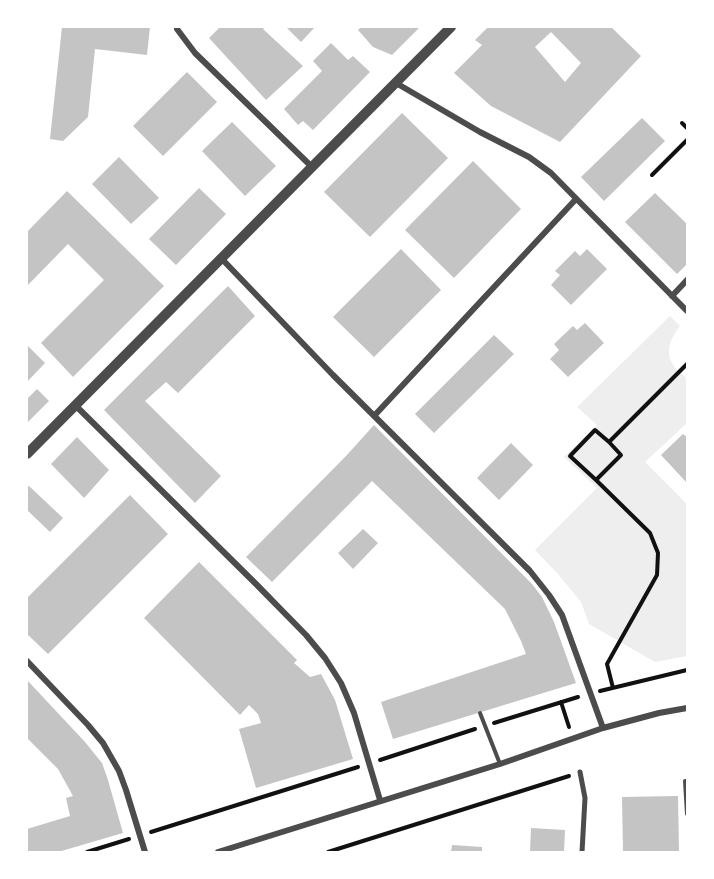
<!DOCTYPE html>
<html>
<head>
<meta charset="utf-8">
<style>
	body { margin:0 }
	#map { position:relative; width:714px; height:879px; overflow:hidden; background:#fff; font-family:"PT Sans",sans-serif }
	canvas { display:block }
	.frame { position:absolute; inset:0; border:28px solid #fff; pointer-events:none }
</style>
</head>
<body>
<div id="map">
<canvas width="714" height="879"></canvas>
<div class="frame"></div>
</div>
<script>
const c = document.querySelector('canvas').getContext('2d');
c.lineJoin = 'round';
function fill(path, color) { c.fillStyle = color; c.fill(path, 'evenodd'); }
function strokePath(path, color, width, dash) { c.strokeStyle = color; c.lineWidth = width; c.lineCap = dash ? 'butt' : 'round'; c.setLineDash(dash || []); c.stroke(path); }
fill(new Path2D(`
	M670,316L680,326C664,346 665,364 687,378V423L645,462L687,504V656L655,662L589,624L581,602L558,574L535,550L597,488L564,457L597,425L577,407Z`), '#eee');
fill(new Path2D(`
	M62,27H150L147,55L95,49L88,117L63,141L50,139Z
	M220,27H265L263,29L303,66L266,100L209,38Z
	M286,27H315L301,42Z
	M361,27H420L392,55L373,47L358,30Z
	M488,27H611L641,56L560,142L491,106L454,73L482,45L475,40ZM551,32L581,63L565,82L535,47Z
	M331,43L348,60L353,56L370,72L313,130L303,121L298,125L284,109L322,71L313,61Z
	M187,72L217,102L163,156L133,126Z
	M402,113L448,158L370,237L324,192Z
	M642,118L665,141L604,201L581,177Z
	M232,122L276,166L245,196L202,151Z
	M119,157L159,198L131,224L92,184Z
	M473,161L521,209L454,278L405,230Z
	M199,188L226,214L176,265L149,239Z
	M67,191L164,286L73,377L41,343L104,280L68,244L27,286V232Z
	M655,193L687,224V264L677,274L625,222Z
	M401,249L441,290L374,357L333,317Z
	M587,249L607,269L571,305L551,285L560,275L555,271L575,251L580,256Z
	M228,286L255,316L178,393L166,382L145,401L221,476L195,503L104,410Z
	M585,323L604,343L568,377L550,359L559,350L554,344L573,326L577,330Z
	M494,335L514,354L434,433L415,414Z
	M27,345L45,363L27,382Z
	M37,389L49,401L27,423V399Z
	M374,425L532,584L542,597L554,622L576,683L393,739L381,702L526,654L521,641L505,609L372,481L272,582L246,557L346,456Z
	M683,434L687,437V483L661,455Z
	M77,437L109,470L84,498L51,464Z
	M511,443L533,465L499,500L477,478Z
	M29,486L63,518L50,532L27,510V487Z
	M130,495L168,534L48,654L27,634V598Z
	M363,529L378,543L353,569L338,553Z
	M199,562L297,660L294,663L310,677L321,674L335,700L353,759L256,788L239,729L261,723L258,714L249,705L240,715L144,618Z
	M27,680L85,742L102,763L108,780L123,833L58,852H27V829L70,816L66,798L73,796L58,769L27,738Z
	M678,796L679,852H623L622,797Z
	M531,828L565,830L564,852H530Z
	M452,845L482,847V852H451Z`), '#c4c4c4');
strokePath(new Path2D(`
	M682,123L687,128
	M652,175L687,140
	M596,480L570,456L595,430L609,442
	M613,688L607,664L657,575L658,553L650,533L596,480L621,455L609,442L687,364
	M600,691L687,670
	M561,702L569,727
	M494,723L578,697
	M380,760L475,729
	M151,832L358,767
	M87,852L129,839
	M328,852L569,776`), '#111', 4);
strokePath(new Path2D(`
	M480,713L500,764
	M687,781H685L687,814`), '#4c4c4c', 4);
strokePath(new Path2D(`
	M580,772L585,798L582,852`), '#4c4c4c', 5);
strokePath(new Path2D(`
	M177,27V29L195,53L312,167
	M396,83L480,132L529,157L551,173L687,311
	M221,258L333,375L530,571L549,595L562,615L603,728
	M672,296L687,280
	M75,405L256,584L306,635L325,658L341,683L354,713L380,800
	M374,416L576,199
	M27,661L88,725L103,743L119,771L126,790L145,852
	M218,852L500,764L603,728L659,713L687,708`), '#4c4c4c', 6);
strokePath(new Path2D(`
	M27,454L451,27`), '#4c4c4c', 10);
</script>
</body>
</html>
